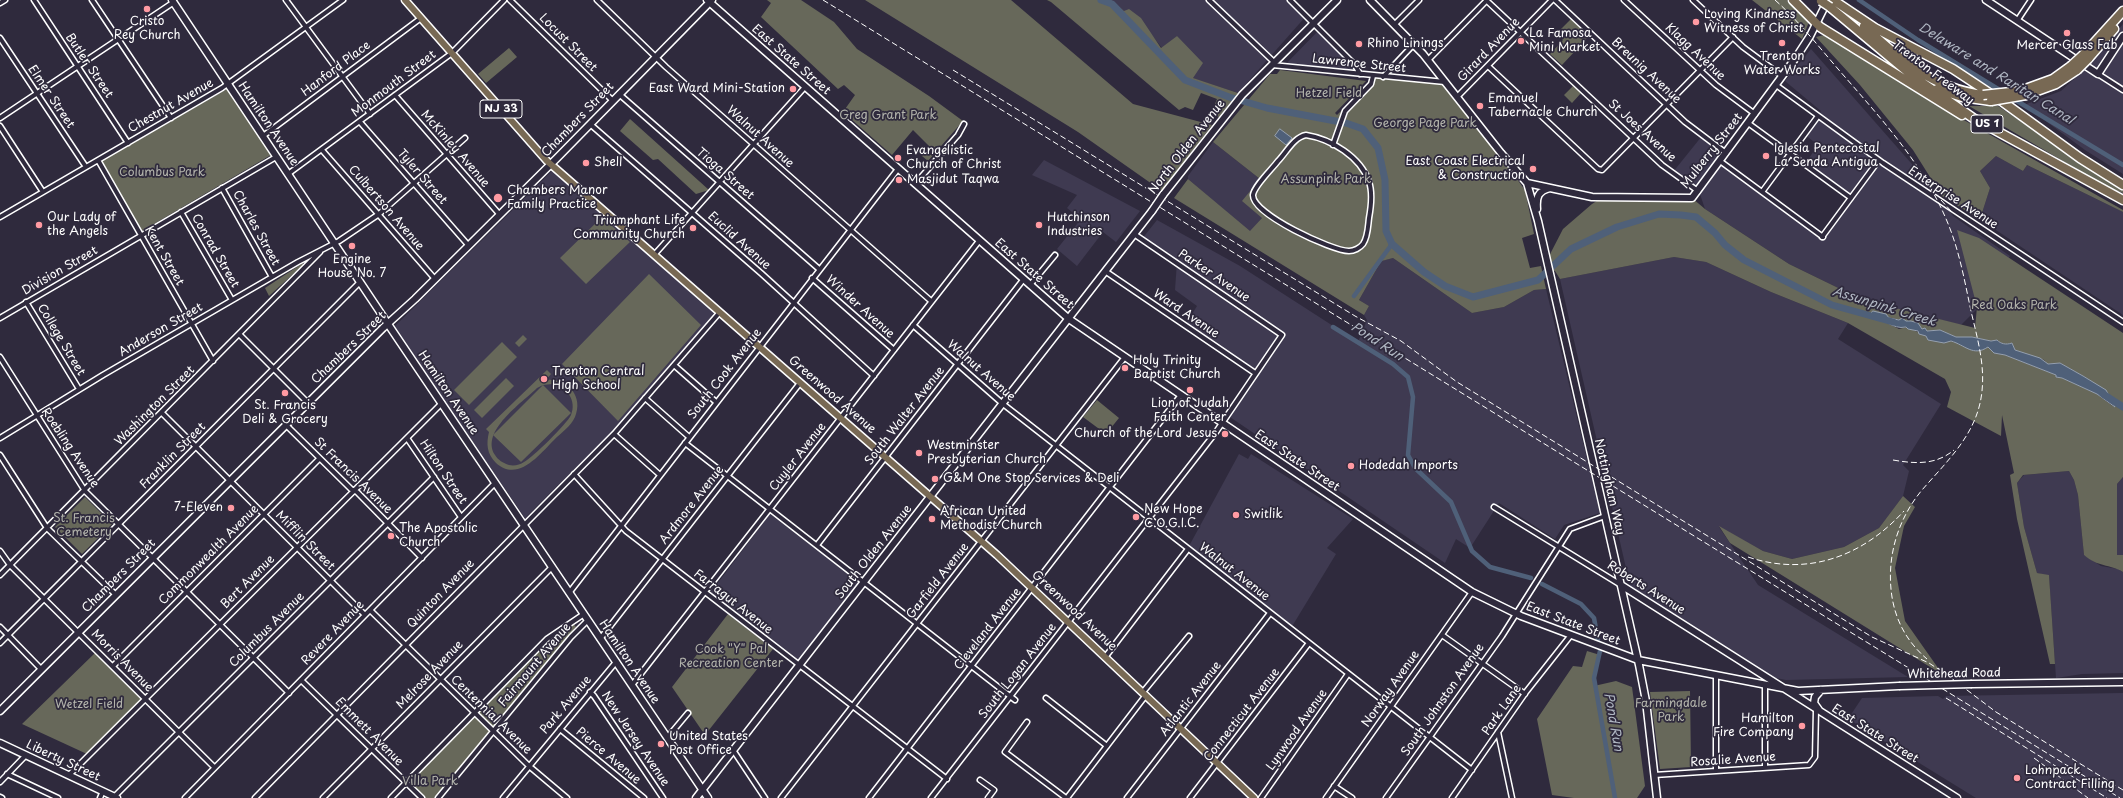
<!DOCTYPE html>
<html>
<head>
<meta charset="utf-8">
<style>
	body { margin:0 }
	canvas { display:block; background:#2f2a3d }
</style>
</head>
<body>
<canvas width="2123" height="798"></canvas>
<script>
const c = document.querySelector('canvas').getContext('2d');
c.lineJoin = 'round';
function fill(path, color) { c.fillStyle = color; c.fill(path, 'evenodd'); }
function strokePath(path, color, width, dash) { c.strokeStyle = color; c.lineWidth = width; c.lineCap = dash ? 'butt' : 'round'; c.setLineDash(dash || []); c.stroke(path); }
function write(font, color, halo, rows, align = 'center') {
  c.font = font + ' "Playpen Sans",sans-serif'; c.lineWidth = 3.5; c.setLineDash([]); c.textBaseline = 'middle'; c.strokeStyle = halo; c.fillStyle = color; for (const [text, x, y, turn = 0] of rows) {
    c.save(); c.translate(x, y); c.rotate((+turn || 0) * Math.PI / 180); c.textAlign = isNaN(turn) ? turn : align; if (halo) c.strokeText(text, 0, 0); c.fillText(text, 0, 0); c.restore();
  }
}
fill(new Path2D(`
	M1111,0H1292L1307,15L1238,93L1192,78L1177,36L1162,48L1151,34Z
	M2123,24V174L2085,150L2024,105L2061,91L2089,65Z
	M1320,29L1367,75L1283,67Z
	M1811,49L1939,195L1953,216L2010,256L1980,306L1961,325L1863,300L1789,264L1705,209L1699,191L1673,172L1702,136L1726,153L1722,159L1825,235L1851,198L1805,164L1818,145L1804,134L1821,111L1785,81Z
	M1213,142L1260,179L1262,218L1250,232L1188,179V176Z
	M1996,156L2023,171L2027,165L2123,212V315L1984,222L1982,213L1990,188L1980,171Z
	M1044,160L1140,211L1116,242L1103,232L1077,266L1057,249L1081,219L1067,208L1077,195L1032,175Z
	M552,171L717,314L612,432L525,518L394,327Z
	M1157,220L1240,266L1358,342L1367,320L1364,315L1369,306L1359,300L1380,263L1377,262L1393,258L1472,313L1504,307L1534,290L1546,289L1600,513L1564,525L1555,539L1499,503L1470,548L1456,539L1445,563L1227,415L1256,372L1186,324L1197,306L1175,290L1177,262L1142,239Z
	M1674,257L1706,262L1771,292L1848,323L1838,339L1941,404L1903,465L1909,471L1903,496L1879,528L1844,547L1792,559L1763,551L1719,527L1758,585L1908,677L1786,680L1766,676L1631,590L1560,279Z
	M1239,454L1248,459L1251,454L1353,519L1327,548L1336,554L1291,628L1188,548Z
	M2069,471L2074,480L2078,495L2084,555L2101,566L2118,569L2123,572V673L2082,674L2056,678L2049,576L2037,573L2024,527L2017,483L2024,475Z
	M2123,477V555L2117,556V484Z
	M770,514L859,582L799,660L711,592Z
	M2123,693V798H1976L1848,719L1862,698L1938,696L1943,699L1946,696Z`), '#3f3a51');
fill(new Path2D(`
	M767,0H801L834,22L857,49L929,96L963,121L928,161L922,156L929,146L913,130L892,155L843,112L855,95L844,85L838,89L761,17L771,3Z
	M865,0H1011L1133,104L1212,125L1162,191L1078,132Z
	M1047,0H1111L1124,11L1129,9L1141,18L1161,48L1177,36L1203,63L1193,78L1238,93L1219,117L1211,114L1217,99L1201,93L1193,110L1185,107L1179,110L1051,2Z
	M1752,0H1787L1809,22L1802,39Z
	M1571,19L1589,36L1562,65L1550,54L1563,40L1557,33Z
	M1824,35L1948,111L2123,210V212L2027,165L2023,171L1996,156L1980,171L1990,188L1982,213L1984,222L1942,196L1913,150L1860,85L1816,37Z
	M509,48L517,57L486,83L478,74Z
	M1280,70L1366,81L1335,113L1337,115L1376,76L1443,79L1525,190L1534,234L1522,238L1530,268L1541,266L1546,289L1534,290L1504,307L1472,313L1393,258L1378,262L1380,263L1359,300L1369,306L1364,315L1174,198L1188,179L1250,231L1262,218L1242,201L1260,179L1213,142L1270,74H1277Z
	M1573,86L1581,93L1572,103L1564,95Z
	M227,89L271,155L142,231L102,161Z
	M1969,106H1998L2123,190V193L2109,188Z
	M630,119L709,190L696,194L658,159L653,160L620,131Z
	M1603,197L1692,198L1705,209L1789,264L1863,300L1975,328L1977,307L1957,230L1979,238L2123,333V477L2117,484V555H2123V572C2110,564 2097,567 2084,555L2078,495L2074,480L2069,471L2023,475L2017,483L2024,527L2037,573L2049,575L2055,664H2050L2017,519L2010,475L2014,473L2002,415L2001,436L1947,407L1951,392L1945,379L1848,323L1771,292L1706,262L1674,257L1560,279L1555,271L1548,269L1547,260L1563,229L1592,204ZM1871,314L1906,321L1927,331L1940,330L1956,337H1972L1991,341L1997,340C2001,344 2006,345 2012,343L2015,350L2044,360L2047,364L2060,363L2083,376L2094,383L2114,407L2097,394L2062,378L2056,377V375L2005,355L1995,353L1988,347L1960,343L1926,336L1907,327L1899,329L1887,323L1882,317Z
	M602,217L630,242L586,284L560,258Z
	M303,263V265L269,296L265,288Z
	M649,274L701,325L618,421L562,364Z
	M523,335L527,339L519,347L515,343Z
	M502,342L517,357L469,405L454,390Z
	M547,370L551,374L546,380C567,378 584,396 575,417C571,426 561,433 554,440C540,454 518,483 496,463C487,454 486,444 489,432L486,429ZM552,384C567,386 577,401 571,415C567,424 532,458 524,462C520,465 514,466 509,465C503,463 498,460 495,455C480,431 522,403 537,388L543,385Z
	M506,378L514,386L482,418L474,410Z
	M543,385L571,413L521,462L493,435Z
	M1097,400L1119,418L1106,434L1083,417Z
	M1903,496L1915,507L1904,526L1895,568L1905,621L1943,675L1730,543L1719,526L1763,551L1792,559L1844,547L1879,528Z
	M85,497L112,524L82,554L55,527Z
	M728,614L773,649L705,735L672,687Z
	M573,623L576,627L436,798H424L408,783L550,638Z
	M1587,651L1600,655L1594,686L1616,681L1632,687L1645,786L1637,798H1574L1552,795L1537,719L1573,666L1582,667Z
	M95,653L142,699L87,754L22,724Z
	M1690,691L1691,767L1660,769L1650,692Z`), '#67685a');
const water = new Path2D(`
	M1280,129L1292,138L1286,145L1275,136Z
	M1873,311L1886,314L1889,318L1899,320L1902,318L1906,321H1911L1918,323L1922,329L1925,328L1927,331L1940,330L1956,337H1972L1991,341L1997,340C2001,344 2006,345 2012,343L2015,350L2040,358L2048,364L2060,363L2083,376L2106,390L2115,407L2097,394L2062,378L2056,377V375L2005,355L1994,353L1988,347C1973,357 1965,345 1951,341L1944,343L1928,340L1926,336L1919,334L1918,331L1908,329L1906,327C1892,330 1884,318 1871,314Z`);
fill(water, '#4f6079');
strokePath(water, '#95a0af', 1);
strokePath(new Path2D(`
	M1859,0L1918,40L2003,92
	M2012,98L2123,165
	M1354,296L1392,244
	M1333,327L1393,364L1408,377L1413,397L1408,455L1415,468L1451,502L1472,551L1490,567L1531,578
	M1542,584L1581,604L1594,618L1598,640
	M1600,651L1594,678L1615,798`), '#4f6079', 4.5);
strokePath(new Path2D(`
	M1101,0L1112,4L1185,80L1229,97L1267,108L1346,123L1363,129L1378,148L1385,180L1386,231L1392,244L1424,272L1445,286L1473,297L1538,280L1571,249L1617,227L1659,214L1681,215L1696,217L1715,233L1725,245L1744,260L1832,305L1893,322
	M2103,394L2123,407`), '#4f6079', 7);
const street = new Path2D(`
	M34,0L128,143
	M92,0L171,118
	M286,0L370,114
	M510,0L612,100
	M597,0L666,67L931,301
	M1209,0L1274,62
	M1290,0L1355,65L1360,74
	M1486,0L1662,165L1698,191
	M1555,0L1685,122L1726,153
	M1624,0L1716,85L1755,114
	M1693,0L1743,47L1782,76
	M0,3L5,0
	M2017,21L2031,0
	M1395,24L1419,0
	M0,38L86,167
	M1428,60L1487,0
	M1272,65L1445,82
	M1488,66L1598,169L1602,170L1733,37
	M2098,74L2123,90
	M1383,77L1414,44
	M1776,85L1883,163L2123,322
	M619,94L819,269
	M395,95L500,215
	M1457,97L1552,0
	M0,118L174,2
	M360,122L469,246
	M1748,123L1851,198
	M590,124L762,274L874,376
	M0,126L43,192
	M1306,135C1331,139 1361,157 1369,182C1373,193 1371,207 1369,218C1368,226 1368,237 1363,244C1360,248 1354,251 1349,251C1332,251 1252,214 1253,195C1254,186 1272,169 1278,161C1286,153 1294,137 1306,135Z
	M263,136L421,18
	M1333,145L1345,111L1371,84L1373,76
	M322,150L435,279
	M98,160L213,361
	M1720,161L1823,237
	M288,174L452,53L504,0
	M915,184L958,135L964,124
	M222,188L272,277
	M1762,192L1818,116
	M181,212L232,300
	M0,217L222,88L343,0
	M1822,237L1879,160
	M654,255L805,87
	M1105,271L1255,373
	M812,278L894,350
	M1030,285L1055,255
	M26,302L79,389
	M0,318L276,157
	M913,325L1003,404L1472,770
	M240,335L308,403
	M0,357L85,491L289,693
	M674,365L716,402
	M645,398L689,437
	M162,413L365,615
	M286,425L351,489L357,492L422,558
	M614,434L660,475
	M0,438L103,375L298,262L339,241L379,214L465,138
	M407,438L461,517
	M685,443L1015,700
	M0,455L47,528L116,595
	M574,474L626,531L947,779
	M1494,507L1621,585
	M817,545L1023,280
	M0,551L10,565L214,767
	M0,575L320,252
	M569,593L898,169
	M370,610L529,766L567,798
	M0,627L41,669
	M1442,635L1525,694
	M600,639L800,383
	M0,643L360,282
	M1106,656L1188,549
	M113,666L319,459
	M1716,676V771
	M301,680L422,798
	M632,685L979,241
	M1765,685V768
	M590,692L594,696L663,798
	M1143,692L1189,636
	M1046,698L1107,746
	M1027,722L1005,752L1066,798
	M560,729L644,798
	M1498,732L1512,798
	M667,738L688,713
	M733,750L765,798
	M7,774L58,798
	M69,775L442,403
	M1654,775L1809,765L1815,757L1816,710
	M980,780L994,790L988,798
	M0,782L26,755
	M1334,786L1352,798
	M0,797L2,798
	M114,797L434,477
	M100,798L103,791
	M185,798L495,483
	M255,798L614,434L720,312
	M323,798L552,567
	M391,798L547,639L584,614
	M438,798L571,637L588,620
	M503,798L616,662
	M781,798L1125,357
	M869,798L1181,395
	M931,798L1216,432L1282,335L1134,234
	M1067,798L1146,695
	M1127,798L1270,613
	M1190,798L1309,643
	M1261,798L1348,674
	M1326,798L1472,592
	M1386,798L1502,636L1570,529L1605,516
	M1452,798L1526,692L1571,635`);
const secondary = new Path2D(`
	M172,0L394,333L708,798
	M707,0L1069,319L1472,592L1521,616L1638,660L1798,691L1899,686
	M1370,0L1423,54L1501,153L1527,183L1538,221L1639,665L1646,701L1657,798
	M1986,0L2098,74L2123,36
	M1527,183L1592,197L1692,198L1797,56L1810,36L1828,0
	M1163,195L1242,95L1337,0
	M1537,209C1536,197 1538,191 1550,188
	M1621,585L1957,798
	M1972,684L2123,682
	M1819,710L1814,703L1815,697L1821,690
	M0,711L383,328L415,299L557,158L712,0
	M0,743L117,798
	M696,798L1152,211`);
const primary = new Path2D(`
	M405,0L547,161L997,555L1254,798`);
const highway = new Path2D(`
	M1793,0L1820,27L1962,115
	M1833,0L1875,28L1953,69L2003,102L2080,158L2123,185
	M1830,7L1910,74L1973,118L2123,200
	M1864,26C1901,61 1932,88 1983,95
	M2084,54L2123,11
	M2088,59L2114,29
	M1937,89L1962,97L1991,101
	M2020,91L2053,79L2071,66
	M2026,95L2056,84L2077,70`);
strokePath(street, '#fff', 7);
strokePath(secondary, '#fff', 9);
strokePath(primary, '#fff', 9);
strokePath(highway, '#fff', 11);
strokePath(street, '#2f2a3d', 4);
strokePath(secondary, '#2f2a3d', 6);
strokePath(primary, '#786954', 6);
strokePath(highway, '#786954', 8);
strokePath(new Path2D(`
	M823,0L2120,798
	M1775,0C1801,23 1822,51 1845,77C1885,123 1926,168 1949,226C1960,254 1965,283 1971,311C1977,337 1985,364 1982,391C1978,433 1948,460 1922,490C1897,520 1886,559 1892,597C1896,622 1908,643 1927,659
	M953,70L1355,316L1401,341L1457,382L1872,637L1929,663L1941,671
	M1941,200L1951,211
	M1893,460C1916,464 1936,465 1954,450
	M1748,557C1808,577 1863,556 1904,511
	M1938,668L1996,712L2123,790
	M1946,698L2107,798
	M2034,758L2088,798`), '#fff', 1, [6, 3]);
const secondaryBridge = new Path2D(`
	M1152,211L1163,195
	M1899,686L1972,684`);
const highwayBridge = new Path2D(`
	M1821,1L1830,7
	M2071,66L2084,54
	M2077,70L2088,59
	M1983,95L2020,91
	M1991,101L2026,95`);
strokePath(secondaryBridge, '#fff', 9, []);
strokePath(highwayBridge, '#fff', 11, []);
strokePath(secondaryBridge, '#2f2a3d', 6);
strokePath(highwayBridge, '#786954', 8);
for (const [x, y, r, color] of [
	[147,9,4,"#ff9aa2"],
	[1696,22,4,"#ff9aa2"],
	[2067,33,4,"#ff9aa2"],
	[1521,41,4,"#ff9aa2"],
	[1782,43,4,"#ff9aa2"],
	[1359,44,4,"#ff9aa2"],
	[793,89,4,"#ff9aa2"],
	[1480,106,4,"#ff9aa2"],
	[1766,156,4,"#ff9aa2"],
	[898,158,4,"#ff9aa2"],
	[586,163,4,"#ff9aa2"],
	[1533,169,4,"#ff9aa2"],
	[899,180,4,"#ff9aa2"],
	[498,198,5,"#ff9aa2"],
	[39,225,4,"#ff9aa2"],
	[1039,225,4,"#ff9aa2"],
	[693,228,4,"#ff9aa2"],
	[352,246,4,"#ff9aa2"],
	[1125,368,4,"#ff9aa2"],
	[544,379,4,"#ff9aa2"],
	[1190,390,4,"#ff9aa2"],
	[285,393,4,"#ff9aa2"],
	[1225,434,4,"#ff9aa2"],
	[919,453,4,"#ff9aa2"],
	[1351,466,4,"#ff9aa2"],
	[935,479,4,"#ff9aa2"],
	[231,508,4,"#ff9aa2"],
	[1236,515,4,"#ff9aa2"],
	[1136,517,4,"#ff9aa2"],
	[932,519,4,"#ff9aa2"],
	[391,536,4,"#ff9aa2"],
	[1802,726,4,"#ff9aa2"],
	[661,744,4,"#ff9aa2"],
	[2017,778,4,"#ff9aa2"]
]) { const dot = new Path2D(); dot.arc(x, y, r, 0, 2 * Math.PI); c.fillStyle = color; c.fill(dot); strokePath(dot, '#2f2a3d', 1.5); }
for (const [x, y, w] of [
	[501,109,42],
	[1987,124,32]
]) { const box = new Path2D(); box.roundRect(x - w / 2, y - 9, w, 18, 3); c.fillStyle = '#2f2a3d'; c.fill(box); strokePath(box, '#fff', 1); }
write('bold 11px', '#fff', null, [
	["NJ 33",501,109],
	["US 1",1987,124]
]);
write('12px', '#fff', '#2f2a3d', [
	["Loving Kindness",1704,15],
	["Witness of Christ",1704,29],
	["Cristo",147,22,"center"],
	["Rey Church",147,36,"center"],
	["La Famosa",1529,34],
	["Mini Market",1529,48],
	["Rhino Linings",1367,44],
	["Mercer Glass Fab",2067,46,"center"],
	["Trenton",1782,57,"center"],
	["Water Works",1782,71,"center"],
	["East Ward Mini-Station",785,89,"right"],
	["Emanuel",1488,99],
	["Tabernacle Church",1488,113],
	["Iglesia Pentecostal",1774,149],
	["La Senda Antigua",1774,163],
	["Evangelistic",906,151],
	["Church of Christ",906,165],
	["East Coast Electrical",1525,162,"right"],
	["& Construction",1525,176,"right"],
	["Shell",594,163],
	["Masjidut Taqwa",907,180],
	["Chambers Manor",507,191],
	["Family Practice",507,205],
	["Our Lady of",47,218],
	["the Angels",47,232],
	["Hutchinson",1047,218],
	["Industries",1047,232],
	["Triumphant Life",685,221,"right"],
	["Community Church",685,235,"right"],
	["Engine",352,260,"center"],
	["House No. 7",352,274,"center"],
	["Holy Trinity",1133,361],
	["Baptist Church",1133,375],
	["Trenton Central",552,372],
	["High School",552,386],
	["Lion of Judah",1190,404,"center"],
	["Faith Center",1190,418,"center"],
	["St. Francis",285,406,"center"],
	["Deli & Grocery",285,420,"center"],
	["Church of the Lord Jesus",1217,434,"right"],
	["Westminster",927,446],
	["Presbyterian Church",927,460],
	["Hodedah Imports",1359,466],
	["G&M One Stop Services & Deli",943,479],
	["7-Eleven",223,508,"right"],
	["New Hope",1144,510],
	["C.O.G.I.C.",1144,524],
	["African United",940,512],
	["Methodist Church",940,526],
	["Switlik",1244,515],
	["The Apostolic",399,529],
	["Church",399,543],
	["Hamilton",1794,719,"right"],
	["Fire Company",1794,733,"right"],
	["United States",669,737],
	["Post Office",669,751],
	["Lohnpack",2025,771],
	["Contract Filling",2025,785]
], 'left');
write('12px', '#fff', '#2f2a3d', [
	["Locust Street",568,43,45],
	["Girard Avenue",1489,50,-46],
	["Klagg Avenue",1695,52,43],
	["East State Street",791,60,41],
	["Lawrence Street",1359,64,6],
	["Butler Street",89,66,56],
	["Hanford Place",336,69,-37],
	["Breunig Avenue",1646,71,43],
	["Trenton Freeway",1933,73,37],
	["Monmouth Street",394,84,-37],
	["Elmer Street",51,97,56],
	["Chestnut Avenue",171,106,-30],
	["Chambers Street",578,120,-46],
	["Hamilton Avenue",268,124,56],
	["St Joes Avenue",1642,131,42],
	["Walnut Avenue",760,137,42],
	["North Olden Avenue",1187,147,-52],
	["McKinley Avenue",455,149,49],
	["Mulberry Street",1712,151,-52],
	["Tioga Street",725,174,41],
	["Tyler Street",422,177,49],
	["Enterprise Avenue",1953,198,33],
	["Culbertson Avenue",386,208,49],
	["Charles Street",256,228,61],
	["Euclid Avenue",739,241,42],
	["Conrad Street",215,251,60],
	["Kent Street",164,256,60],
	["Division Street",60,271,-30],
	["East State Street",1034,274,41],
	["Parker Avenue",1214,276,34],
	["Winder Avenue",860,307,42],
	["Ward Avenue",1186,314,34],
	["Anderson Street",161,330,-30],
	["College Street",61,340,59],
	["Chambers Street",349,348,-44],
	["Walnut Avenue",981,371,41],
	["South Cook Avenue",725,374,-52],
	["Hamilton Avenue",448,393,56],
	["Greenwood Avenue",832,395,41],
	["Washington Street",155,406,-45],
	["South Walter Avenue",905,416,-52],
	["Roebling Avenue",70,448,56],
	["Franklin Street",173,456,-45],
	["Cuyler Avenue",798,457,-52],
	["East State Street",1297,461,34],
	["Hilton Street",443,472,56],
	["St Francis Avenue",353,476,44],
	["Nottingham Way",1609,487,77],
	["Ardmore Avenue",692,505,-52],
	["Mifflin Street",305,541,45],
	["South Olden Avenue",874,552,-52],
	["Commonwealth Avenue",209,555,-45],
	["Walnut Avenue",1234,572,38],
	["Chambers Street",119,576,-45],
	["Garfield Avenue",938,581,-52],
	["Bert Avenue",248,582,-45],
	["Roberts Avenue",1646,588,32],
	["Quinton Avenue",441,594,-46],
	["Farragut Avenue",733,602,38],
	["Greenwood Avenue",1074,611,43],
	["East State Street",1573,624,21],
	["Cleveland Avenue",988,629,-52],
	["Columbus Avenue",267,630,-45],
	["Revere Avenue",333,633,-46],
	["Morris Avenue",122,661,45],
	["Hamilton Avenue",629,662,56],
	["Fairmount Avenue",535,665,-50],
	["South Logan Avenue",1018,671,-52],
	["Whitehead Road",1954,674,-1],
	["Melrose Avenue",430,675,-46],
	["Norway Avenue",1391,689,-55],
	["Atlantic Avenue",1191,699,-52],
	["South Johnston Avenue",1443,700,-55],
	["Park Avenue",566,705,-50],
	["Park Lane",1502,710,-55],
	["Centennial Avenue",491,715,44],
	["Connecticut Avenue",1242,715,-52],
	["Lynwood Avenue",1297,730,-55],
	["Emmett Avenue",369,732,45],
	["East State Street",1875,734,32],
	["New Jersey Avenue",635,739,56],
	["Pierce Avenue",608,756,40],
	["Rosalie Avenue",1733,760,-4],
	["Liberty Street",63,761,25]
]);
write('12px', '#b3b4ac', '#2f2a3d', [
	["Hetzel Field",1329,94],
	["Greg Grant Park",888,116],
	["George Page Park",1425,124],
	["Columbus Park",162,173],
	["Assunpink Park",1326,180],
	["Red Oaks Park",2014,306],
	["St. Francis",84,519],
	["Cemetery",84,533],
	["Cook \"Y\" Pal",731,650],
	["Recreation Center",731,664],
	["Farmingdale",1671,704],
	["Park",1671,718],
	["Wetzel Field",89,705],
	["Villa Park",430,782]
]);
write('italic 13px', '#b0b7c3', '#2f2a3d', [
	["Delaware and Raritan Canal",1996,74,32],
	["Assunpink Creek",1884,307,17],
	["Pond Run",1377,342,33],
	["Pond Run",1613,722,80]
]);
</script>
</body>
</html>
